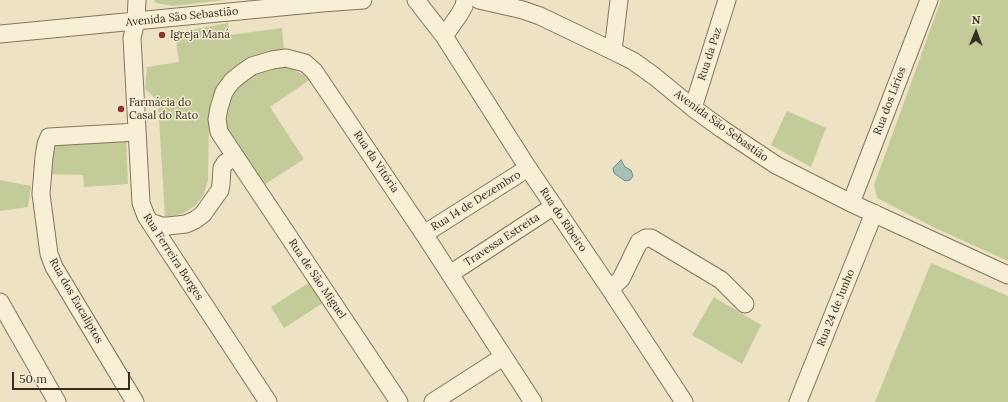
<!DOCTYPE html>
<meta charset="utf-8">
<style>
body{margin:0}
#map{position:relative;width:1008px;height:402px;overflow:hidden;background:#ede2c4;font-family:Lora,serif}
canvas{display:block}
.north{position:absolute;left:956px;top:12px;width:40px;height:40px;-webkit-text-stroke:3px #f5ecd4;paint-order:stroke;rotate:1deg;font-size:11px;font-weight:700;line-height:16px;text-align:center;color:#382b1f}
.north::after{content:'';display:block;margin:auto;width:14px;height:18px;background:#382b1f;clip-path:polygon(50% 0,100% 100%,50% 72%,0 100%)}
.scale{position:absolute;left:12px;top:372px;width:118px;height:18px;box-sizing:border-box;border:2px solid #382b1f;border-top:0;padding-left:5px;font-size:12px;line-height:14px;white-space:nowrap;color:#382b1f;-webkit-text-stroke:3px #f5ecd4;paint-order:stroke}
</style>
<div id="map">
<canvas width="1008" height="402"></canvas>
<div class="north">N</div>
<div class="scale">50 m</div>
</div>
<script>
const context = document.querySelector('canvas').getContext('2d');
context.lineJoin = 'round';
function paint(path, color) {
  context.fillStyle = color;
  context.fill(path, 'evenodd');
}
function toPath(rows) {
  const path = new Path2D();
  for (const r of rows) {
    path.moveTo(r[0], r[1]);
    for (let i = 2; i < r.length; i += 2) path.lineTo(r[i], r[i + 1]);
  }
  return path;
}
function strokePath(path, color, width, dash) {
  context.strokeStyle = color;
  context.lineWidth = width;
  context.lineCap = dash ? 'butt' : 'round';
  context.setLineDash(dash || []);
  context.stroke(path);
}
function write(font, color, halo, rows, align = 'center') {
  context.font = font + ' Lora,serif';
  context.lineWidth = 3;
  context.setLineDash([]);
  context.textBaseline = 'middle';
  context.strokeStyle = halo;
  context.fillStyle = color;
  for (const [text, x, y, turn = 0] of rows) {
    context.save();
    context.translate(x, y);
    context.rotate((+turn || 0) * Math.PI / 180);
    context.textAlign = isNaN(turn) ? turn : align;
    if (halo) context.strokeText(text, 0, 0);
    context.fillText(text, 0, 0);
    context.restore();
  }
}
paint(toPath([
 [154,0,225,0,173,6,156,3],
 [941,0,1008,0,1008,261,933,227,877,198,874,185],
 [228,23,230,35,282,28,284,50,245,59,216,90,210,104,209,121,208,180,204,194,195,206,182,214,165,217,158,101,145,89,147,67,179,62,175,33],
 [289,67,311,79,270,107,304,159,264,185,228,134,226,121,228,108,235,91,248,77,273,68],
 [787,111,826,128,811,167,771,145],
 [126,142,128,184,84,187,83,175,48,174,56,145],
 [0,180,31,186,28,207,0,211],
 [931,263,1008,296,1008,402,875,402],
 [310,282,323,303,284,328,271,307],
 [714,297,761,325,742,364,692,335]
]), '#c3cb98');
const water = toPath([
 [621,160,625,167,631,170,633,176,630,180,625,181,614,173,613,168,621,160]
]);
paint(water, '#a6c0b9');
strokePath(water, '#6d8e87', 1);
const minor = toPath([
 [137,0,136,21,132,38,141,203,146,216,268,402],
 [416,0,444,36,528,168,610,289,684,402],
 [479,0,523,10,540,16,613,51,633,61,654,76,693,108,722,129,776,165,851,203,1008,275],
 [0,34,322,3,363,0],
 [444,36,459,15,464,6,465,0],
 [613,51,619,0],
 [693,108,727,0],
 [851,203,929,0],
 [150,222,162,226,168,226,186,224,195,220,203,214,220,190,221,184,222,168,225,163,235,157],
 [424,234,528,168],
 [450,274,554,206],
 [610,289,621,279,639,242,646,238,651,238,721,280,745,304],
 [0,302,57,402],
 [135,402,54,267,49,254,41,194,44,157,46,144,49,137,137,132],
 [399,402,219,132,217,119,219,108,224,92,232,81,242,73,252,66,272,60,286,58,305,63,314,71,424,234,533,402],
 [433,402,503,357],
 [798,402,874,213]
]);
strokePath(minor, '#87745b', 19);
strokePath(minor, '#f8efd7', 17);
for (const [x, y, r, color] of [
 [162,35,4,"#942f2d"],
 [121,109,4,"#942f2d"]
]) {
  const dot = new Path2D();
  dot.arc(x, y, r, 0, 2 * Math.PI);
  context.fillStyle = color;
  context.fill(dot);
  strokePath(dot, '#f5ecd4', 1.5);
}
write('11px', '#382b1f', '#f5ecd4', [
 ["Avenida São Sebastião",182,17,-6],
 ["Rua da Paz",710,54,-72],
 ["Rua dos Lírios",890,101,-69],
 ["Avenida São Sebastião",721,126,36],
 ["Rua da Vitória",376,162,56],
 ["Rua 14 de Dezembro",476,201,-32],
 ["Rua do Ribeiro",563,220,56],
 ["Travessa Estreita",502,240,-33],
 ["Rua Ferreira Borges",173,257,57],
 ["Rua de São Miguel",317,279,56],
 ["Rua dos Eucaliptos",76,301,60],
 ["Rua 24 de Junho",836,308,-68]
]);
write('11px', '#382b1f', '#f5ecd4', [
 ["Igreja Maná",170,35],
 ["Farmácia do",129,103],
 ["Casal do Rato",129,116]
], 'left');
</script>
